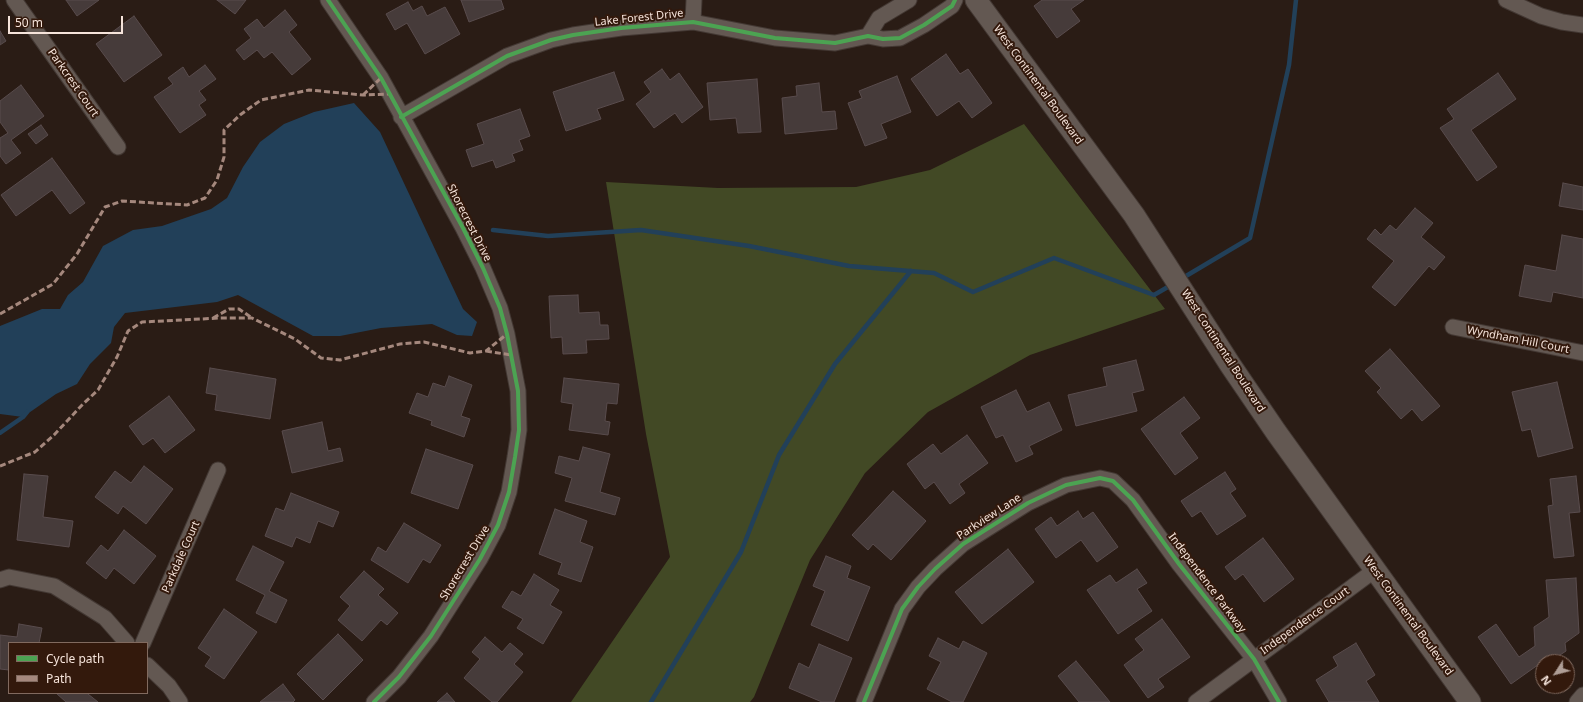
<!DOCTYPE html>
<style>
body{margin:0}
#map{position:relative;width:1583px;height:702px;overflow:hidden;background:#2a1c15;font-family:"Noto Sans",sans-serif}
canvas{display:block}
.legend{position:absolute;left:8px;top:642px;width:140px;height:52px;box-sizing:border-box;background:#33190c;border:1px solid #816a5f;margin:0;padding:5px 7px;list-style:none;font-size:12px;color:#f6e4db}
.legend li{display:flex;align-items:center;gap:8px;height:20px}
.legend b{width:20px;border:1px solid #816a5f}
.north{position:absolute;left:1535px;top:654px;width:40px;height:40px;box-sizing:border-box;background:#33190c;border:1px solid #816a5f;border-radius:50%;rotate:234deg;font-size:11px;font-weight:700;line-height:16px;text-align:center;color:#f6e4db}
.north::after{content:'';display:block;margin:auto;width:14px;height:18px;background:#af9e96;clip-path:polygon(50% 0,100% 100%,50% 72%,0 100%)}
.scale{position:absolute;left:8px;top:16px;width:115px;height:18px;box-sizing:border-box;border:2px solid #f6e4db;border-top:0;padding-left:5px;font-size:12px;line-height:14px;white-space:nowrap;color:#f6e4db;-webkit-text-stroke:3px #33190c;paint-order:stroke}
</style>
<div id="map">
<canvas width="1583" height="702"></canvas>
<ul class="legend">
<li><b style="height:5px;background:#4ca352"></b>Cycle path</li>
<li><b style="height:5px;background:#a5887d"></b>Path</li>
</ul>
<div class="north">N</div>
<div class="scale">50 m</div>
</div>
<script>
const context = document.querySelector('canvas').getContext('2d');
context.lineJoin = 'round';
function paint(path, color) {
  context.fillStyle = color;
  context.fill(path, 'evenodd');
}
function toPath(rows) {
  const path = new Path2D();
  for (const r of rows) {
    path.moveTo(r[0], r[1]);
    for (let i = 2; i < r.length; i += 2) path.lineTo(r[i], r[i + 1]);
  }
  return path;
}
function strokePath(path, color, width, dash) {
  context.strokeStyle = color;
  context.lineWidth = width;
  context.lineCap = dash ? 'butt' : 'round';
  context.setLineDash(dash || []);
  context.stroke(path);
}
function write(font, color, halo, rows, align = 'center') {
  context.font = font + ' "Noto Sans",sans-serif';
  context.lineWidth = 4;
  context.setLineDash([]);
  context.textBaseline = 'middle';
  context.strokeStyle = halo;
  context.fillStyle = color;
  for (const [text, x, y, turn = 0] of rows) {
    context.save();
    context.translate(x, y);
    context.rotate((+turn || 0) * Math.PI / 180);
    context.textAlign = isNaN(turn) ? turn : align;
    if (halo) context.strokeText(text, 0, 0);
    context.fillText(text, 0, 0);
    context.restore();
  }
}
paint(toPath([
 [1024,124,1165,309,1030,355,928,412,865,473,810,560,754,697,750,702,571,702,670,557,646,434,606,182,718,188,856,187,930,170]
]), '#424925');
paint(toPath([
 [354,103,380,132,463,309,477,322,472,336,457,335,432,324,381,328,340,336,313,336,238,295,217,302,125,313,114,327,111,343,90,364,77,384,56,394,23,417,0,414,0,326,42,309,60,309,68,295,83,282,103,246,133,230,162,226,211,209,227,198,243,167,260,142,284,124,314,112]
]), '#224059');
strokePath(toPath([
 [493,230,548,236,641,230,749,246,849,266,934,273,973,292,1054,258,1154,295,1173,284],
 [1181,279,1250,238,1289,65,1296,0],
 [0,433,23,417,27,412],
 [651,702,741,552,779,455,835,364,911,271]
]), '#224059', 4.5);
const building = toPath([
 [66,0,99,0,77,16,66,0],
 [217,0,246,0,235,14,217,0],
 [461,0,501,0,504,9,469,22,461,0],
 [1042,0,1084,0,1071,9,1080,21,1057,38,1034,6,1042,0],
 [408,2,413,11,422,6,427,16,445,7,460,34,425,54,407,23,395,30,386,14,408,2],
 [285,10,297,25,289,32,311,59,292,75,272,52,264,58,257,50,244,60,236,50,251,38,244,29,257,19,264,28,285,10],
 [134,16,162,55,124,82,96,44,134,16],
 [0,31,6,41,0,45,0,31],
 [946,54,960,74,968,69,992,103,972,118,959,101,937,116,911,79,946,54],
 [205,65,216,79,199,91,206,100,199,105,206,115,180,133,154,97,173,84,168,78,183,67,189,77,205,65],
 [662,69,670,80,679,73,703,107,682,123,675,113,654,128,636,104,651,92,644,82,662,69],
 [614,72,624,100,597,109,601,119,566,131,553,92,614,72],
 [1498,73,1516,99,1471,130,1497,167,1477,181,1440,128,1454,119,1447,109,1498,73],
 [897,76,911,112,881,124,887,138,865,146,848,103,862,98,859,91,897,76],
 [757,79,761,132,738,133,736,118,710,120,707,83,757,79],
 [819,83,822,112,835,111,837,129,785,134,782,98,797,96,796,86,819,83],
 [21,85,44,116,11,140,21,153,6,164,0,156,0,138,8,133,0,122,0,101,21,85],
 [520,109,530,136,519,140,523,150,512,154,515,161,496,168,493,160,472,167,466,150,484,144,477,124,520,109],
 [41,125,48,135,36,144,28,134,41,125],
 [52,158,85,203,70,214,52,190,16,216,1,195,52,158],
 [1563,183,1583,187,1583,210,1559,206,1563,183],
 [1415,208,1433,223,1421,237,1445,257,1434,270,1429,266,1395,306,1372,287,1394,261,1367,239,1375,229,1381,235,1390,225,1396,230,1415,208],
 [1562,235,1583,239,1583,298,1553,292,1551,302,1519,296,1525,265,1556,271,1562,235],
 [578,295,579,313,599,312,600,325,608,325,609,339,586,340,587,353,563,354,562,337,551,338,549,296,578,295],
 [1390,349,1440,406,1422,421,1412,409,1401,419,1377,392,1381,388,1365,371,1390,349],
 [1136,360,1144,390,1132,393,1137,411,1076,426,1068,395,1107,386,1103,368,1136,360],
 [210,368,276,379,270,419,215,410,217,395,206,393,210,368],
 [449,376,472,385,461,416,470,419,464,437,431,425,432,421,409,413,417,393,428,397,433,383,445,387,449,376],
 [564,378,619,384,617,404,607,403,605,421,610,422,608,435,569,430,573,404,561,402,564,378],
 [1557,382,1573,448,1538,457,1531,429,1522,431,1512,392,1557,382],
 [1016,390,1027,412,1049,402,1062,430,1029,446,1033,454,1016,462,1003,435,996,438,981,407,1016,390],
 [169,396,195,430,165,453,153,438,143,445,129,426,169,396],
 [1184,397,1200,418,1180,433,1198,458,1175,475,1141,429,1184,397],
 [322,422,328,451,340,448,343,461,292,473,282,431,322,422],
 [967,435,988,463,959,484,965,493,950,504,934,482,925,489,907,464,933,444,941,454,967,435],
 [583,447,610,454,600,492,620,498,615,515,565,501,572,478,555,473,559,456,579,461,583,447],
 [426,449,473,465,458,509,411,493,426,449],
 [144,466,173,489,146,524,123,506,118,514,95,497,115,471,131,483,144,466],
 [1225,472,1236,489,1230,493,1246,516,1217,535,1201,511,1192,517,1181,501,1225,472],
 [24,474,48,476,43,517,73,521,69,547,17,540,24,474],
 [1576,476,1580,512,1569,513,1574,556,1554,558,1548,506,1553,505,1550,479,1576,476],
 [893,491,926,521,891,560,873,544,868,550,852,535,893,491],
 [291,493,339,512,333,527,318,521,310,543,296,537,292,547,265,536,276,508,284,511,291,493],
 [555,509,587,521,580,542,593,547,581,582,558,574,562,563,539,554,555,509],
 [1078,511,1083,519,1093,512,1118,547,1097,562,1081,540,1056,558,1035,529,1051,517,1057,526,1078,511],
 [404,523,441,545,430,563,423,559,408,583,371,560,378,547,386,552,404,523],
 [124,530,156,556,134,584,114,568,106,579,86,563,101,545,108,551,124,530],
 [1263,538,1294,579,1264,602,1243,574,1235,580,1225,567,1263,538],
 [253,546,284,562,269,591,287,600,276,623,256,613,265,595,236,580,253,546],
 [1008,549,1034,582,982,624,955,592,1008,549],
 [826,556,851,566,847,578,870,587,848,641,811,625,825,591,813,586,826,556],
 [1137,569,1147,583,1137,589,1152,611,1118,634,1087,590,1110,575,1116,583,1137,569],
 [364,571,384,589,378,595,398,613,387,625,381,620,362,641,338,620,350,606,340,597,364,571],
 [534,574,559,590,550,605,562,612,543,644,517,628,523,619,502,607,512,591,521,596,534,574],
 [1576,578,1579,633,1565,643,1566,651,1551,661,1542,662,1511,684,1478,637,1496,624,1519,657,1535,646,1534,627,1549,617,1546,580,1576,578],
 [224,609,257,632,224,679,205,666,211,657,198,648,224,609],
 [1162,619,1190,657,1158,679,1164,687,1148,698,1124,665,1144,650,1135,639,1162,619],
 [19,624,42,628,39,643,9,643,9,670,0,669,0,635,17,637,19,624],
 [338,634,363,660,323,700,297,674,338,634],
 [485,637,502,652,510,643,523,654,514,664,523,672,497,702,492,702,464,678,480,659,472,652,485,637],
 [938,638,959,649,963,641,987,653,963,702,952,702,927,689,941,662,929,656,938,638],
 [1356,643,1375,675,1366,681,1379,702,1329,702,1316,680,1338,666,1333,657,1356,643],
 [819,644,852,658,834,702,822,702,789,688,799,663,809,668,819,644],
 [1076,661,1110,702,1079,702,1058,676,1076,661],
 [283,684,295,700,293,702,260,702,283,684],
 [56,693,89,693,88,694,98,702,66,702,56,693],
 [447,693,455,702,437,702,447,693]
]);
paint(building, '#463b3a');
strokePath(building, '#594c4d', 1);
const minor = toPath([
 [14,0,118,147],
 [328,0,381,78,463,228,483,268,500,308,507,334,518,391,519,430,515,457,509,492,498,525,480,559,431,636,399,677,374,702],
 [1506,0,1541,16,1562,22,1583,25],
 [693,22,694,0],
 [868,36,879,18,909,0],
 [401,117,507,56,551,40,573,35,621,28,693,22,775,38,835,43,868,36,883,39,900,38,924,25,952,6,955,0],
 [1453,327,1583,353],
 [0,580,9,577,54,586,105,618,127,643],
 [143,643,218,470],
 [147,665,169,686,180,702],
 [864,702,902,609,918,587,935,569,963,544,1028,503,1066,485,1100,478,1113,481,1133,500,1179,564,1254,659,1279,702],
 [1196,702,1375,570],
 [1577,702,1583,695]
]);
const secondary = toPath([
 [976,0,1134,215,1231,366,1276,432,1470,702]
]);
strokePath(minor, '#433833', 17);
strokePath(secondary, '#433833', 23);
strokePath(minor, '#635852', 15);
strokePath(secondary, '#635852', 21);
strokePath(toPath([
 [363,95,381,78],
 [0,314,53,284,77,254,105,207,122,201,187,205,205,198,217,180,224,157,224,130,240,115,261,100,309,90,363,95,389,94],
 [213,318,229,309,239,309,252,318],
 [486,351,511,355],
 [0,466,35,452,54,435,83,404,98,390,117,357,128,331,142,322,220,318,252,318,295,339,321,358,340,360,400,344,424,342,470,353,486,351,507,334]
]), '#a5887d', 3, [6, 3]);
strokePath(toPath([
 [328,0,381,78,463,228,483,268,500,308,507,334,518,391,519,430,515,457,509,492,498,525,480,559,431,636,399,677,374,702],
 [401,117,507,56,551,40,573,35,621,28,693,22,775,38,835,43,868,36,883,39,900,38,924,25,952,6,955,0],
 [864,702,902,609,918,587,935,569,963,544,1028,503,1066,485,1100,478,1113,481,1133,500,1179,564,1254,659,1279,702]
]), '#4ca352', 4);
write('11px', '#f6e4db', '#33190c', [
 ["Lake Forest Drive",639,18,-6],
 ["Parkcrest Court",73,83,55],
 ["West Continental Boulevard",1038,85,54],
 ["Shorecrest Drive",469,223,63],
 ["Wyndham Hill Court",1518,340,11],
 ["West Continental Boulevard",1223,351,57],
 ["Parkview Lane",989,517,-33],
 ["Parkdale Court",181,557,-66],
 ["Shorecrest Drive",465,563,-59],
 ["Independence Parkway",1207,583,53],
 ["West Continental Boulevard",1408,616,54],
 ["Independence Court",1305,621,-36]
]);
</script>
